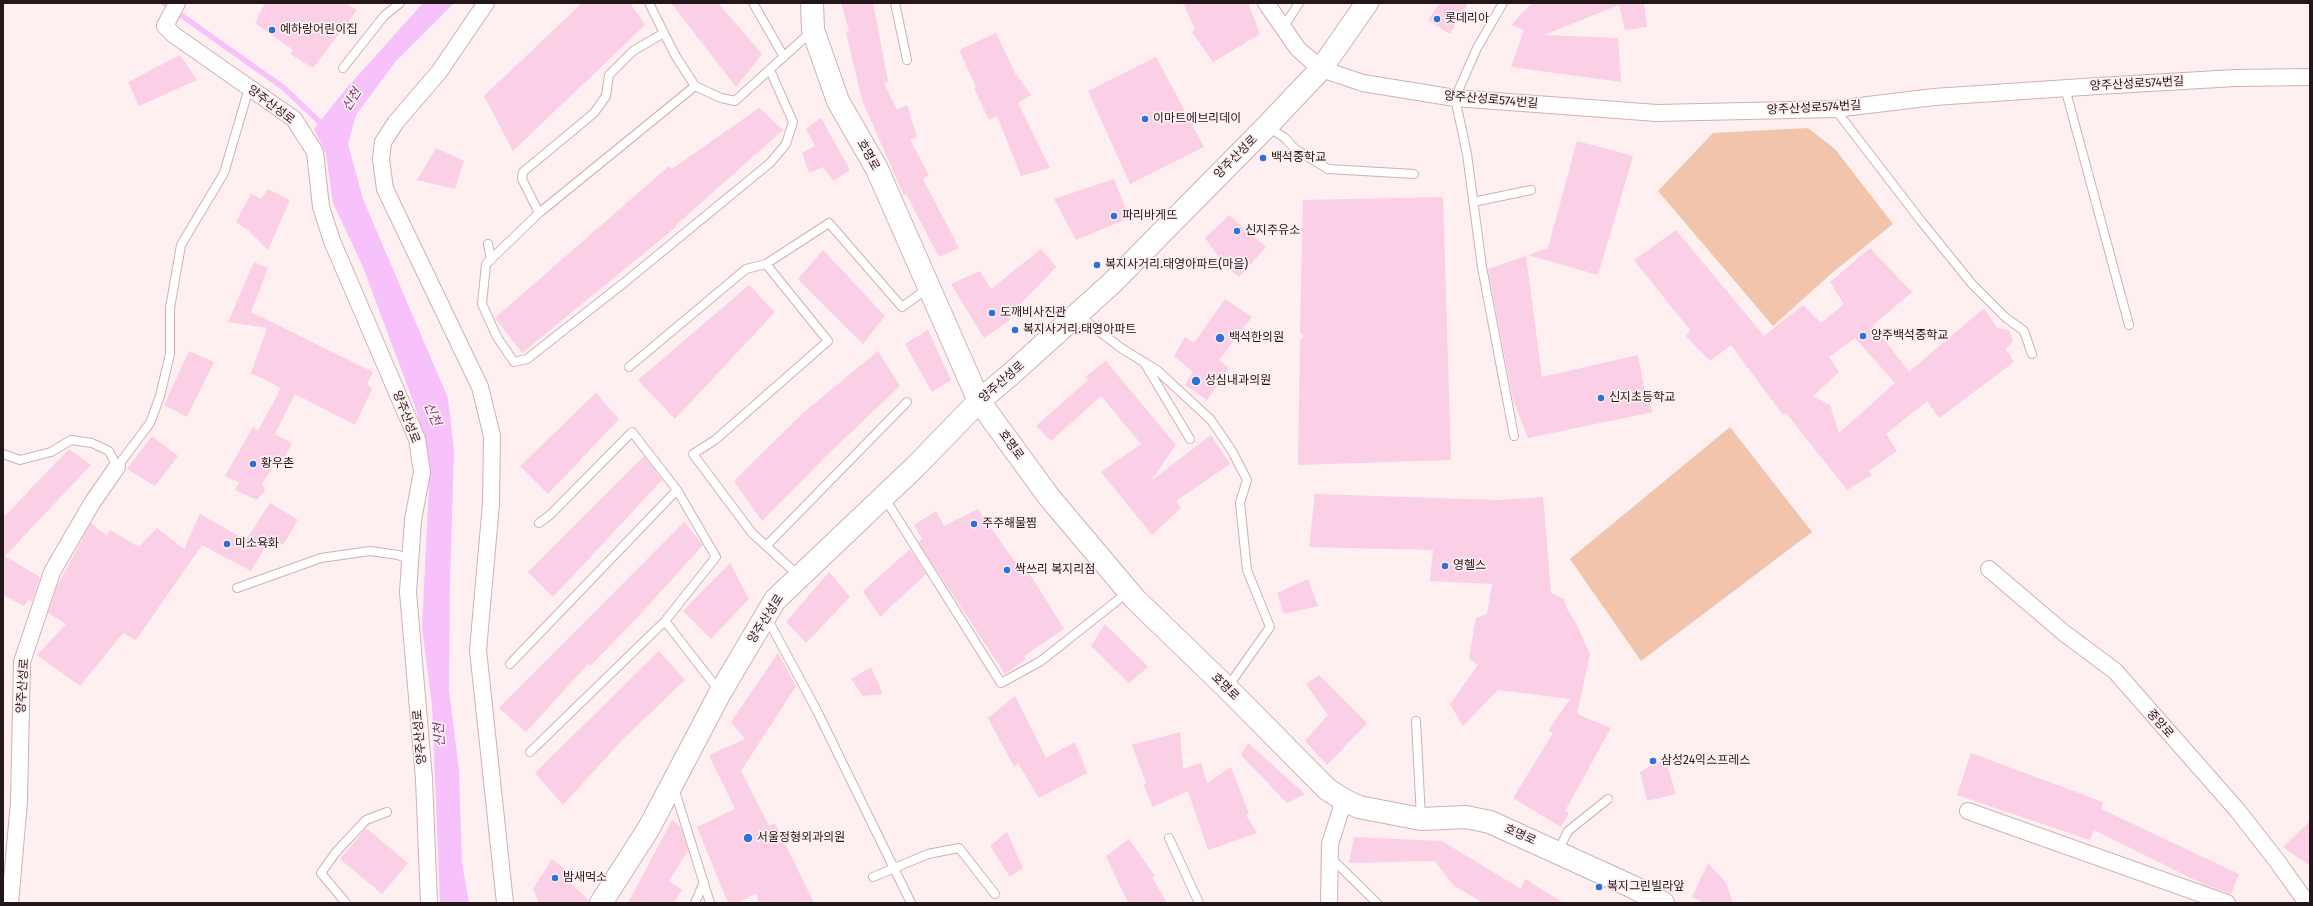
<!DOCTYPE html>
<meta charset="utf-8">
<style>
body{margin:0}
#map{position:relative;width:2313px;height:906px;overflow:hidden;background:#feeff1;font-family:"Fira Sans",sans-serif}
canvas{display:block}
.frame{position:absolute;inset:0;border:4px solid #24171a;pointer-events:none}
</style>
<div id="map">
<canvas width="2313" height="906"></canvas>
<div class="frame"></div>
</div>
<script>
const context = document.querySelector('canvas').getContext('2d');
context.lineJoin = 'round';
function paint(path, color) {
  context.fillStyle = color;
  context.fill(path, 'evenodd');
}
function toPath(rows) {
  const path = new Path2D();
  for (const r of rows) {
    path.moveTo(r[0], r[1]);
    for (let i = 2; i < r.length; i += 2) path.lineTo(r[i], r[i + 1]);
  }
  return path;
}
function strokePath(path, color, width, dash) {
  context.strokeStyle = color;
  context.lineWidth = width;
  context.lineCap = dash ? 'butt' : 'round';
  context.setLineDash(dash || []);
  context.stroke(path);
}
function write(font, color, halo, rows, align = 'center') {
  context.font = font + ' "Fira Sans","Noto Sans KR",sans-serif';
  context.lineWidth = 3.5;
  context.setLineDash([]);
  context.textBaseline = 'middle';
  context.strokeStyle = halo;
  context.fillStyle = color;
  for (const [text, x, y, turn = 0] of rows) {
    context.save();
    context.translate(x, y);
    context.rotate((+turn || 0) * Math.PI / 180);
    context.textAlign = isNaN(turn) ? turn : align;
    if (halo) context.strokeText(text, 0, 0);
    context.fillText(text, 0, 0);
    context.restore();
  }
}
paint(toPath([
 [1808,128,1835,149,1893,224,1832,273,1773,326,1658,191,1713,133],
 [1730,427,1812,532,1641,661,1570,559]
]), '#f2c4ab');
paint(toPath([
 [423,3,454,3,396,61,356,115,348,144,363,199,448,398,454,451,450,579,449,690,459,770,462,863,469,903,440,903,432,705,422,628,430,465,416,409,363,267,333,203,326,154,314,129,344,91]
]), '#f7c2fb');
strokePath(toPath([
 [164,3,284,88,324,126]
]), '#f7c2fb', 5.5);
paint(toPath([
 [265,3,346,3,357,10,313,68,290,54,293,50,255,23],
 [582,3,630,3,645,25,513,151,484,96],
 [671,3,718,3,762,54,736,87],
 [841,3,873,3,888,81,884,83,897,110,907,105,917,137,910,140,929,175,923,179,959,248,939,257,906,194,904,196,862,100,846,33,849,31],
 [1183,3,1248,3,1260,34,1213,62,1192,32,1195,29],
 [1440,3,1468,3,1450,34,1428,20],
 [1532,3,1644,3,1647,27,1625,30,1619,5,1544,35,1618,38,1621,82,1511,67,1524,30,1511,25],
 [996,33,1015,73,1031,95,1018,103,1050,168,1021,176,997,116,989,120,974,88,976,87,959,50],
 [180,55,197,80,139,106,128,82],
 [1156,57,1204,147,1130,184,1088,91],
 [759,108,783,130,675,226,676,227,522,353,495,318,669,166,672,169],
 [821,118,850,170,834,181,823,167,809,173,802,153,815,146,806,129],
 [1577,141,1633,156,1598,275,1528,255,1548,248],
 [436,148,464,161,455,189,417,180],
 [1114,179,1129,218,1076,240,1054,199],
 [268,189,290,200,268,250,248,230,236,222,251,194,261,199],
 [1443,197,1451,460,1298,465,1300,341,1304,336,1300,332,1303,200],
 [1229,215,1266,247,1239,277,1223,263,1205,238],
 [1676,230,1764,336,1803,305,1821,323,1844,304,1830,282,1870,248,1912,292,1873,325,1909,372,1984,308,1997,328,2009,330,2013,341,2006,349,2014,362,1939,418,1927,401,1886,434,1897,451,1869,471,1872,475,1847,490,1786,413,1783,415,1731,345,1710,361,1686,336,1690,330,1634,260],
 [1855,338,1895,383,1839,433,1830,405,1813,396,1839,372,1829,357],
 [1041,249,1056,267,1008,317,1010,320,984,338,951,284,980,271,991,289],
 [823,250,885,316,863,344,798,279],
 [1526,256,1542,377,1638,355,1644,388,1653,412,1528,438,1513,400,1488,269],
 [254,262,268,268,251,312,373,372,367,384,372,389,355,425,295,394,275,434,292,443,283,461,278,460,262,483,265,490,257,500,235,490,239,482,225,476,253,427,258,431,281,388,251,373,267,328,228,322],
 [749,285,775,312,675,419,638,380],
 [1225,299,1252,317,1219,360,1229,368,1207,400,1185,385,1193,372,1174,356,1185,337,1194,343],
 [928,330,951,380,932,392,905,344],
 [189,351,214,362,187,417,164,405],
 [878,351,900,386,828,454,762,521,734,481,803,413],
 [1106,361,1176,445,1151,481,1211,435,1230,464,1176,501,1181,508,1152,535,1101,472,1141,444,1101,396,1051,441,1036,426,1088,380,1085,377],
 [596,393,619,419,548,494,520,466],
 [152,436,178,456,155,486,127,469],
 [69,449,91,465,5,556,40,577,32,602,28,599,24,606,3,595,3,518],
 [644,456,662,480,553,597,528,572],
 [1315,494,1499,500,1543,497,1551,593,1564,599,1566,607,1577,625,1590,654,1577,714,1611,728,1565,811,1569,813,1561,827,1513,798,1553,733,1548,731,1570,699,1498,690,1463,726,1450,704,1478,665,1469,658,1476,618,1487,614,1492,584,1430,581,1433,550,1309,547],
 [270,503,298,520,283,545,271,537,251,571,202,545,136,640,123,633,80,686,37,655,66,624,48,613,57,586,91,523,107,536,110,530,139,547,157,528,184,549,200,514,246,540],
 [978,509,1014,561,1018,561,1033,579,1064,629,1024,656,1026,659,1005,674,918,542,922,539,914,525,936,511,944,526],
 [684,522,703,545,636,619,590,666,588,664,526,732,499,708],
 [910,549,926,574,880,617,863,591],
 [730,563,749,599,711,639,683,611],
 [829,572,850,597,806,643,786,622],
 [1308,579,1318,606,1284,614,1277,593],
 [1105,624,1148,667,1129,683,1091,646],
 [659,651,685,680,623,739,563,805,535,773],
 [778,653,796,686,741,771,769,826,775,823,814,903,758,903,757,893,737,903,728,903,697,827,735,809,709,755,745,739,731,722],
 [871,667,883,694,863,696,851,679],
 [1319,675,1367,723,1327,765,1305,741,1328,715,1306,684],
 [1015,696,1046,758,1075,742,1087,773,1039,798,1018,763,1014,767,988,718],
 [1180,732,1183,769,1201,763,1207,783,1231,767,1249,814,1246,815,1257,833,1208,850,1188,791,1153,807,1143,784,1146,783,1132,745],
 [1248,743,1305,794,1287,803,1241,755],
 [1971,753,2103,802,2101,809,2239,874,2231,894,2205,885,2094,830,2090,840,1957,795],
 [1665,758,1676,794,1647,801,1640,772],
 [672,820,680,826,688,850,669,881,682,890,674,903,628,903],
 [2310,821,2310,866,2283,847],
 [366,828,408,863,382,894,340,859],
 [1007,832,1023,868,1010,877,990,846],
 [1354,837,1442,841,1521,889,1525,879,1564,903,1483,903,1453,885,1435,861,1349,863],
 [1129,839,1155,876,1152,877,1167,903,1128,903,1106,856],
 [552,859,572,875,568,881,589,900,589,903,539,903,533,889],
 [1708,863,1726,883,1733,903,1705,903,1692,897]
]), '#fbcfe5');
const lane = toPath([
 [753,3,784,57],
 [895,3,907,60],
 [1503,3,1477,48,1455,98,1467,154,1482,267,1514,436],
 [650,5,675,55,695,86,721,98,735,101,812,31],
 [1283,28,1299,3],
 [343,68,384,16,400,3],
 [695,86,539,213,486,264,482,304,497,337,514,362,527,359,625,282,770,163,786,144,793,122,770,70],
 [2065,88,2129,325],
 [1835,109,1921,221,1972,284,2005,317,2024,331,2032,354],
 [1268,127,1285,138,1295,149,1328,169,1414,174],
 [1473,202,1531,190],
 [539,213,522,179,523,172,594,113,606,96,609,75,633,51,664,33],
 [488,244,491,260],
 [1078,315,1121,348,1158,371,1211,420,1232,451,1247,480,1240,503,1247,570,1270,627,1227,688],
 [1145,364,1190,439],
 [629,367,746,269,766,264],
 [3,454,20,460,51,452,71,440,92,443,109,451,117,467,150,423,160,396,170,354,170,308,181,245,224,173,249,88],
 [884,497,1001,683,1041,661,1128,592],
 [539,523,550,515,632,432,677,490,716,557,665,621,720,692],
 [766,546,907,402],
 [798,575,752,533,693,454,715,440,828,341,766,264,829,223,902,307,928,288],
 [237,588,321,558,370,551,398,555,410,560],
 [767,618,817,711,911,903],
 [510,664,677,490],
 [1416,721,1421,818],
 [530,752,665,621],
 [674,788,710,903],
 [1169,838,1199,903],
 [1558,851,1568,831,1608,799],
 [1330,857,1377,903],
 [873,877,928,854,959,848,995,894],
 [346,903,321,873,336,852,366,820,387,812],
 [695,903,704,882]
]);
const street = toPath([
 [177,3,165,26,174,35,294,119,315,152,321,207,332,241,417,439,422,472,413,520,408,592,424,779,429,903],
 [486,3,439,72,396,122,383,142,381,159,385,189,480,387,492,436,491,504,478,650,505,903],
 [1266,3,1298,49,1321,69,1363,83,1455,98,1657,113,1835,109,1934,97,2098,86,2235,78,2310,77],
 [1989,569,2064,633,2115,671,2238,811,2277,861,2307,903],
 [1968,811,2227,903],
 [10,903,19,802,22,662,52,572,92,503,117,467],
 [1329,903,1330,844,1344,800]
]);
const secondary = toPath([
 [812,3,813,30,838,101,877,169,979,401,1049,497,1135,599,1227,688,1327,789,1344,800,1359,807,1421,819,1466,817,1490,822,1633,887,1663,903],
 [601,903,649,828,720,693,775,600,915,467,979,401,1011,374,1112,283,1267,126,1321,69,1367,3]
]);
strokePath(lane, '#d3afb5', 10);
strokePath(street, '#d3afb5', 18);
strokePath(secondary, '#d3afb5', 24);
strokePath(lane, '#fff', 8);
strokePath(street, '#fff', 16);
strokePath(secondary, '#fff', 22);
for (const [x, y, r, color] of [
 [1437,19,4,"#2d6fdc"],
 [272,30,4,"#2d6fdc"],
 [1145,119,4,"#2d6fdc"],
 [1263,158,4,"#2d6fdc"],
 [1114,216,4,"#2d6fdc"],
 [1237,231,4,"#2d6fdc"],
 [1097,265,4,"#2d6fdc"],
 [992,313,4,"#2d6fdc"],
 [1015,330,4,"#2d6fdc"],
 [1863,336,4,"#2d6fdc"],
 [1220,338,5,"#2d6fdc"],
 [1196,381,5,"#2d6fdc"],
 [1601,398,4,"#2d6fdc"],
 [253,464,4,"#2d6fdc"],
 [974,524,4,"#2d6fdc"],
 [227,544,4,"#2d6fdc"],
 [1445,566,4,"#2d6fdc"],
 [1007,570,4,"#2d6fdc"],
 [1653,761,4,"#2d6fdc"],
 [748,838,5,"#2d6fdc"],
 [555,878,4,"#2d6fdc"],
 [1599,887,4,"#2d6fdc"]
]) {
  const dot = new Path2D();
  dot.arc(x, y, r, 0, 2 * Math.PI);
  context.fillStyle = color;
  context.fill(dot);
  strokePath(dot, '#feeff1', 1.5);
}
write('12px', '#24171a', '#feeff1', [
 ["롯데리아",1445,19],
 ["예하랑어린이집",280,30],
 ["이마트에브리데이",1153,119],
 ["백석중학교",1271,158],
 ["파리바게뜨",1122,216],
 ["신지주유소",1245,231],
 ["복지사거리.태영아파트(마을)",1105,265],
 ["도깨비사진관",1000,313],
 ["복지사거리.태영아파트",1023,330],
 ["양주백석중학교",1871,336],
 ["백석한의원",1229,338],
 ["성심내과의원",1205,381],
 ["신지초등학교",1609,398],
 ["황우촌",261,464],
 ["주주해물찜",982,524],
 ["미소육화",235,544],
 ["영헬스",1453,566],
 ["싹쓰리 복지리점",1015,570],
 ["삼성24익스프레스",1661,761],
 ["서울정형외과의원",757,838],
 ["밤새먹소",563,878],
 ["복지그린빌라앞",1607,887]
], 'left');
write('12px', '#24171a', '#feeff1', [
 ["양주산성로574번길",2137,84,-3],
 ["양주산성로574번길",1491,100,5],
 ["양주산성로",271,105,37],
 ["양주산성로574번길",1814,108,-3],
 ["호명로",868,155,61],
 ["양주산성로",1236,157,-45],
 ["양주산성로",1002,382,-41],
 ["양주산성로",406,417,69],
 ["호명로",1011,445,54],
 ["양주산성로",766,619,-57],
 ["양주산성로",23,686,-86],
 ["호명로",1225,687,45],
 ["중앙로",2160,724,49],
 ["양주산성로",420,737,-95],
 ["호명로",1520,835,24]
]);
write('italic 13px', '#76387b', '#feeff1', [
 ["신천",352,100,-58],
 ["신천",432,414,67],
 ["신천",440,735,-93]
]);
</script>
